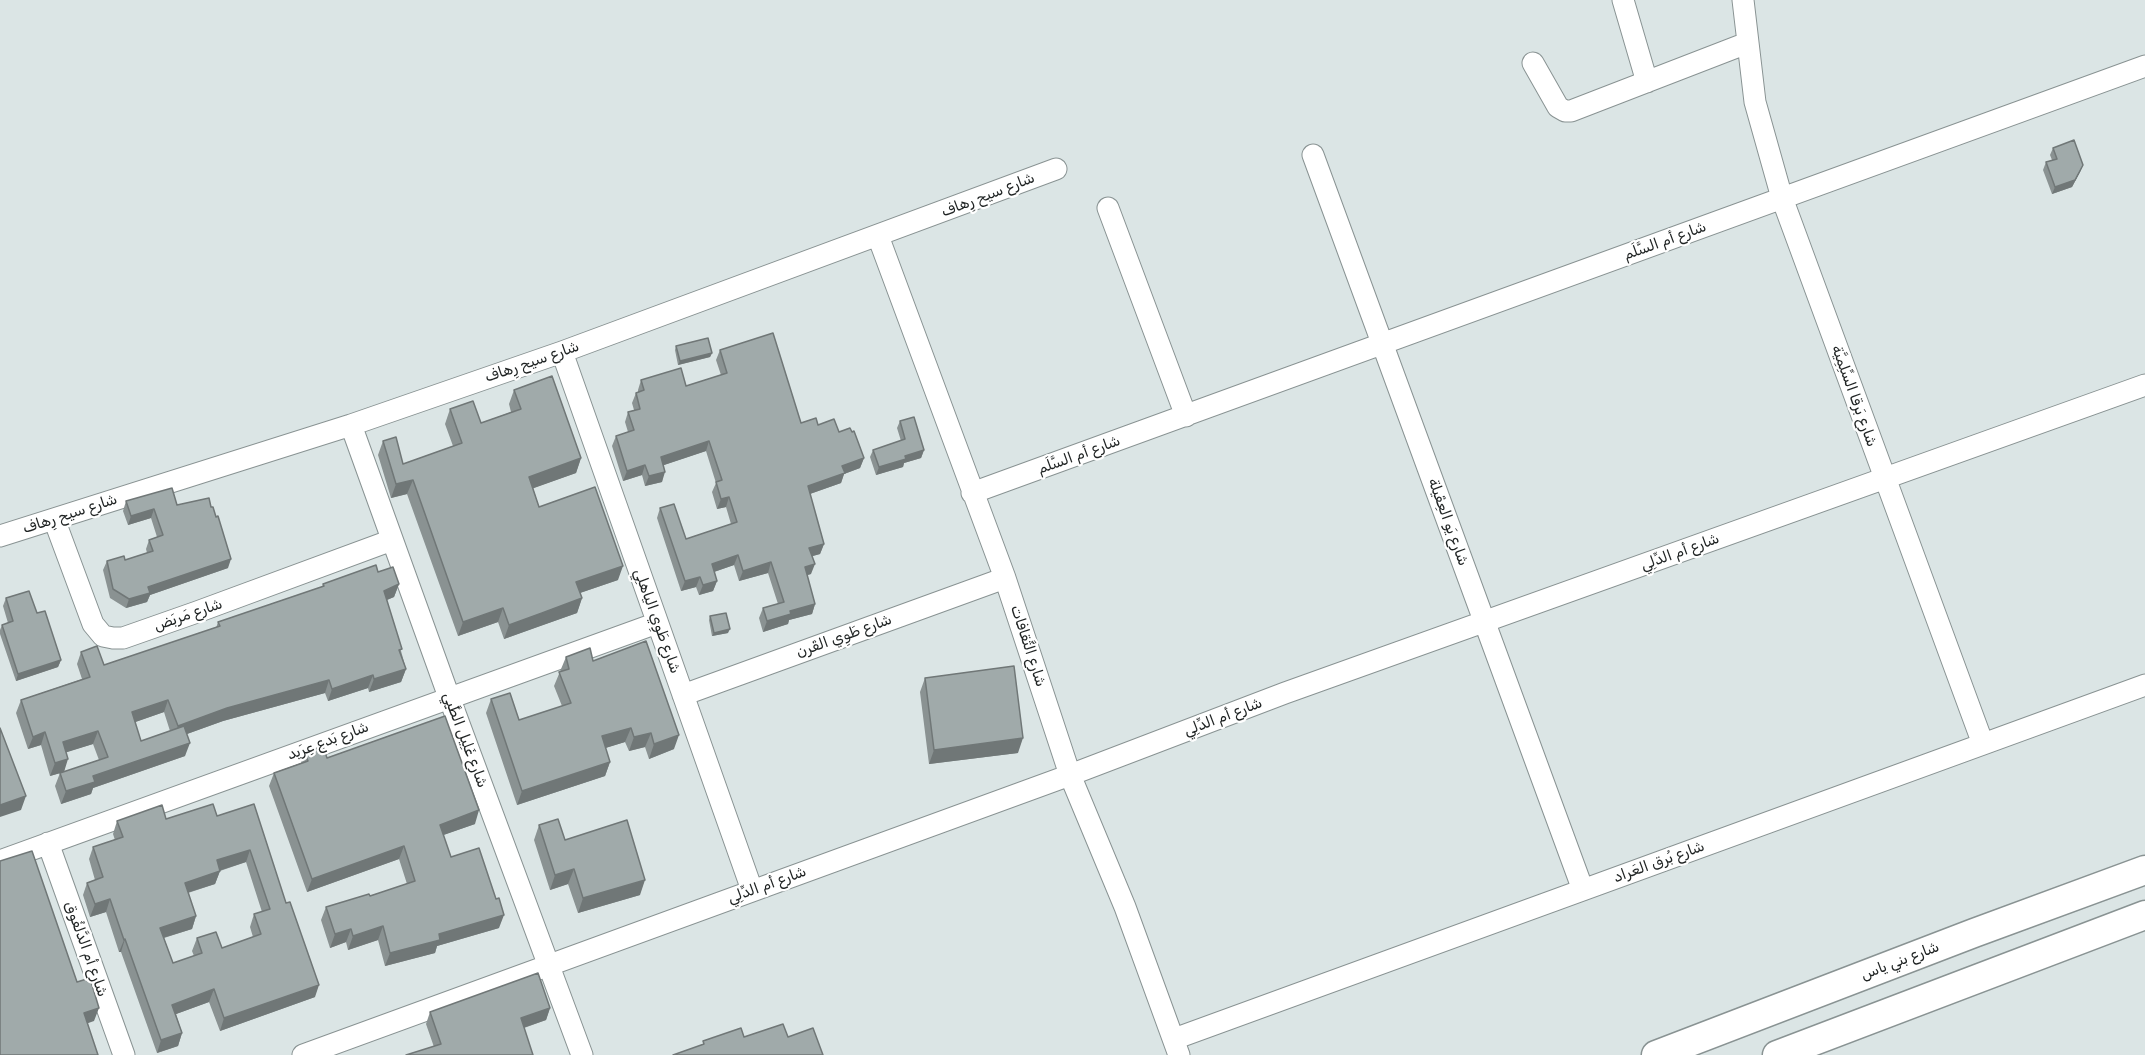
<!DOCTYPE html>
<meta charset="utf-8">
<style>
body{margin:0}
canvas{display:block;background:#dbe5e5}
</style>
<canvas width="2145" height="1055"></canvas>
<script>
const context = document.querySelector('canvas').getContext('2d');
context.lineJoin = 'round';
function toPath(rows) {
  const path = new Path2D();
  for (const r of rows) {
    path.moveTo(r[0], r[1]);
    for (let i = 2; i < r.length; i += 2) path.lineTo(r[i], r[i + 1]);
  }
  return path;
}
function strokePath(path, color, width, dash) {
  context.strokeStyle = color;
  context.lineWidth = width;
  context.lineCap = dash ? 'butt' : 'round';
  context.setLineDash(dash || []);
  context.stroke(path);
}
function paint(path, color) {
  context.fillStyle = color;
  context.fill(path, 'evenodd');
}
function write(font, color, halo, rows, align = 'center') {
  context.font = font + ' Rubik,Cairo,sans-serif';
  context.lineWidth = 4.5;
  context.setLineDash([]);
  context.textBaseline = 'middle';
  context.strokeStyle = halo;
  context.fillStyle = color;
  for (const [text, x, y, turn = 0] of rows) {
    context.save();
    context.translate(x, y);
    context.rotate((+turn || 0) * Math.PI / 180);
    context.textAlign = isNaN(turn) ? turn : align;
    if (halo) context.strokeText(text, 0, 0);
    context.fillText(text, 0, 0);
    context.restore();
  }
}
const minor = toPath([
 [1623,0,1647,82],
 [1743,0,1755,102,1782,198,1983,744],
 [1533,63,1558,107,1565,111,1571,111,1747,43],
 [1313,155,1583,890],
 [1108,208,1186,416],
 [878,236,1005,578,1070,775,1125,907,1179,1055],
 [562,352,752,890],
 [351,425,449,697,582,1055],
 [972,493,2145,66],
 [54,519,93,624,103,636,113,638,123,638,197,612,392,540],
 [0,536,351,425,562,352,1056,169],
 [683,695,1005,578],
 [48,843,124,1055],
 [0,861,657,623],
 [1174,1039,2145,685],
 [303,1055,1070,775,1285,693,2145,385]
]);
const secondary = toPath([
 [1656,1055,1974,933,2145,870],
 [1777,1055,2145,915]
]);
strokePath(minor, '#899393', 23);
strokePath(secondary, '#899393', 31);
strokePath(minor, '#fff', 21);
strokePath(secondary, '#fff', 28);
paint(toPath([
 [2053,148,2083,165,2080,172,2072,187,2052,194,2043,170,2046,162,2052,160,2050,155],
 [676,346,712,353,710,357,678,365,675,350],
 [720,350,801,423,818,425,839,432,864,458,860,468,844,474,841,483,810,494,824,544,820,554,812,556,811,574,807,575,815,604,812,614,789,620,788,624,763,632,759,618,763,608,778,604,768,573,739,581,734,565,714,572,717,581,713,591,699,595,696,587,681,591,657,518,660,508,686,539,731,524,726,507,717,509,712,492,716,483,706,451,664,465,662,482,645,486,642,475,623,481,612,446,616,436,628,432,625,422,628,412,634,410,632,403,636,393,638,392,638,390,641,380,686,386,721,375,716,360],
 [514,390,581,458,576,473,533,488,539,507,618,580,580,593,582,598,577,613,537,627,504,639,498,622,458,636,407,494,391,498,378,455,383,441,403,464,453,446,445,424,450,409,481,423,511,412,509,404],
 [900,421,924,450,921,458,904,463,903,467,876,475,870,457,873,450,901,441,897,428],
 [126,501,211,507,228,568,150,595,147,602,126,608,110,598,103,570,107,561,125,560,147,553,146,549,149,540,157,537,151,518,128,525,123,511],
 [378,572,399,584,394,597,387,600,406,669,401,682,369,692,368,688,328,701,325,693,223,721,187,734,185,756,93,788,91,794,61,804,55,786,60,773,50,776,41,745,28,749,16,713,21,700,82,679,77,664,81,652,104,665,216,628,218,622,322,587,323,584],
 [164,712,170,731,141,741,135,722],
 [93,744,99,760,64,772,66,752],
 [6,598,37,613,61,660,58,667,16,681,0,634,0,630,2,625,8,623,3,606],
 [710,616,728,633,712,636,709,620],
 [566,657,593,661,674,749,649,759,645,747,629,751,625,742,605,748,610,762,605,776,517,805,486,713,491,699,519,720,562,706,554,686],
 [925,678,1018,753,929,764,920,692],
 [305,753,327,758,475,824,443,835,451,857,499,928,437,946,435,953,385,966,378,940,348,950,346,942,330,948,321,920,326,907,370,896,407,884,399,859,307,892,269,786,274,773,301,763],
 [254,804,315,997,220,1031,209,1002,176,1014,182,1033,178,1046,157,1053,121,952,119,952,106,912,90,917,83,895,87,883,95,880,89,859,93,847,115,840,113,834,117,821,217,816],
 [246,862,262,912,254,914,250,927,253,937,222,948,197,938,192,951,194,956,173,963,164,938,192,929,196,916,188,893,215,884,220,871],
 [539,825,565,840,640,895,578,913,568,884,550,890,534,840],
 [550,1008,546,1020,524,1028,434,1047,426,1024,430,1012]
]), '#8a9292');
paint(toPath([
 [2083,165,2080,172,2072,187,2052,194,2055,187],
 [712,353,710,357,678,365,680,361],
 [709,441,706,451,658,467,661,457],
 [924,450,921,458,904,463,903,467,876,475,879,467,905,456],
 [581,458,576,473,523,492,529,477],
 [864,458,860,468,844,474,841,483,804,496,808,486,842,466],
 [645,465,642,475,623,481,627,471],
 [665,472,662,482,645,486,649,476],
 [413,480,407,494,391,498,396,484],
 [729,497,726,507,717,509,721,499],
 [154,509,151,518,128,525,131,516],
 [824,544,820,554,806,558,809,548],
 [738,555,734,565,708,574,712,564],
 [231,559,228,568,150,595,147,602,126,608,129,599,148,587],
 [771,562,768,573,739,581,743,571],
 [815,564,811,574,801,577,805,567],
 [623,566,618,580,571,596,576,582],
 [700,577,696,587,681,591,685,581],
 [717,581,713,591,699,595,703,585],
 [399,584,394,597,379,603,384,591],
 [582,598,577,613,504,639,509,625],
 [815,604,812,614,789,620,788,624,763,632,767,621,790,611],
 [503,608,498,622,458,636,463,622],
 [730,629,728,633,712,636,714,633],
 [61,660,58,667,16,681,18,674],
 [406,669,401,682,369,692,374,679],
 [373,675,368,688,328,701,332,689],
 [329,680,325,693,223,721,173,739,178,726,227,708],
 [168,700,164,712,127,725,132,712],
 [631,728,625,742,596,751,602,736],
 [98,731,93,744,58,755,63,742],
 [45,732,41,745,28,749,33,737],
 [651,733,645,747,629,751,634,737],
 [679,735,674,749,649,759,654,744],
 [1023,738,1018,753,929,764,934,750],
 [190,743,185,756,93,788,91,794,61,804,66,791,93,776],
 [68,759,64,772,50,776,55,763],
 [610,762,605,776,517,805,522,791],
 [26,796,21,810,0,817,0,805],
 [479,810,475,824,435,838,440,825],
 [404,846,399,859,307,892,312,879],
 [250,850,246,862,212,873,217,860],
 [574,869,568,884,550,890,555,875],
 [220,871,215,884,180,895,185,883],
 [645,880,640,895,578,913,583,898],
 [110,899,106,912,90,917,95,904],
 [504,915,499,928,437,946,435,953,385,966,390,953,439,934],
 [196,916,192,929,156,940,160,928],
 [383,926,378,940,348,950,353,936],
 [351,929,346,942,330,948,335,934],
 [125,939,121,952,119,952,124,940],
 [319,985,315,997,220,1031,224,1018],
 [214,989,209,1002,168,1017,172,1005],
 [99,1008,94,1021,80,1026,84,1013],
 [550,1008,546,1020,517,1030,521,1018],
 [182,1033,178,1046,157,1053,161,1040]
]), '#707777');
const building = toPath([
 [2074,140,2083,165,2075,180,2055,187,2046,162,2057,159,2053,148,2074,140],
 [773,333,801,423,816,418,818,425,834,419,839,432,850,428,852,432,854,431,864,458,842,466,845,473,808,486,824,544,809,548,815,564,805,567,815,604,790,611,791,614,767,621,763,608,784,602,771,562,743,571,738,555,712,564,717,581,703,585,700,577,685,581,660,508,674,504,686,539,737,522,729,497,721,499,716,482,722,480,709,441,661,457,665,472,649,476,645,465,627,471,616,436,634,430,628,412,640,409,636,393,644,390,641,380,681,368,686,386,727,373,720,350,773,333],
 [708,338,712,353,680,361,676,346,708,338],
 [552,376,581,458,529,477,539,507,595,487,623,566,576,582,582,598,542,613,509,625,503,608,463,622,413,480,396,484,383,441,396,437,403,464,462,443,450,409,473,401,481,423,521,409,514,390,552,376],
 [914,417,924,450,905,456,906,459,879,467,873,450,905,439,900,421,914,417],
 [172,488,177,505,209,498,211,507,213,507,216,517,218,516,231,559,148,587,150,593,129,599,113,589,107,561,124,556,125,560,153,551,149,540,163,535,154,509,131,516,126,501,172,488],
 [376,565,378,572,393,567,399,584,384,591,402,649,399,650,406,669,374,679,373,675,332,689,329,680,227,708,178,726,168,700,132,712,141,741,184,726,190,743,93,776,95,782,66,791,60,773,108,757,98,731,63,742,68,759,55,763,45,732,33,737,21,700,90,677,81,652,97,646,104,665,220,626,218,622,324,586,323,584,376,565],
 [29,591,37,613,45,611,61,660,18,674,2,625,13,621,6,598,29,591],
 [726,613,730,629,714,633,710,616,726,613],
 [646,641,679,735,654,744,651,733,634,737,631,728,602,736,610,762,522,791,491,699,510,693,519,720,571,703,559,672,569,669,566,657,590,648,593,661,646,641],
 [1014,666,1023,738,934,750,925,678,1014,666],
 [445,716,479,810,440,825,451,857,479,848,496,899,499,898,504,915,439,934,440,940,390,953,383,926,353,936,351,929,335,934,326,907,369,894,370,896,415,881,404,846,312,879,274,773,308,761,305,753,323,746,327,758,445,716],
 [0,728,26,796,0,805,0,728],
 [213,804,217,816,254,804,286,903,290,902,319,985,224,1018,214,989,172,1005,182,1033,161,1040,125,939,124,940,110,899,95,904,87,883,103,877,93,847,123,837,117,821,162,805,166,819,213,804],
 [250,850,270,909,254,914,261,934,222,948,216,932,197,938,202,953,173,963,160,928,196,916,185,883,220,871,217,860,250,850],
 [558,819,565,840,627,820,645,880,583,898,574,869,555,875,539,825,558,819],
 [32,851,77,982,90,978,99,1008,84,1013,98,1055,0,1055,0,861,32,851],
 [538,973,550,1008,521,1018,533,1055,406,1055,441,1044,430,1012,538,973],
 [783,1024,788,1037,813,1028,823,1055,673,1055,704,1044,703,1041,741,1028,744,1037,783,1024]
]);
paint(building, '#a0aaaa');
strokePath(building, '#707777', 1.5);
write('15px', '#1f2323', '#fff', [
 ["شارع سيح رِهاف",988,195,-21],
 ["شارع أم السَّلَم",1665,241,-20],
 ["شارع سيح رِهاف",532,362,-19],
 ["شارع بَرقا السِّلِمِيَّة",1854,396,70],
 ["شارع أم السَّلَم",1079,455,-20],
 ["شارع سيح رِهاف",70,514,-18],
 ["شارع يَو العِقَيلة",1448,522,70],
 ["شارع أم الدِّلِي",1680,552,-20],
 ["شارع مَربَض",188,615,-19],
 ["شارع طَوِي الياهلِي",657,621,70],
 ["شارع طَوِي القَرن",844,636,-20],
 ["شارع الثَّقافات",1028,646,72],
 ["شارع أم الدِّلِي",1223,717,-21],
 ["شارع غَلِيل الطَّيِي",465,740,69],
 ["شارع بَدع عِرَيد",328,741,-20],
 ["شارع بُرق العَراد",1659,862,-20],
 ["شارع أم الدِّلِي",767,885,-20],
 ["شارع أم الدَّلفُوق",86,949,70],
 ["شارع بني ياس",1900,961,-21]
]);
</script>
